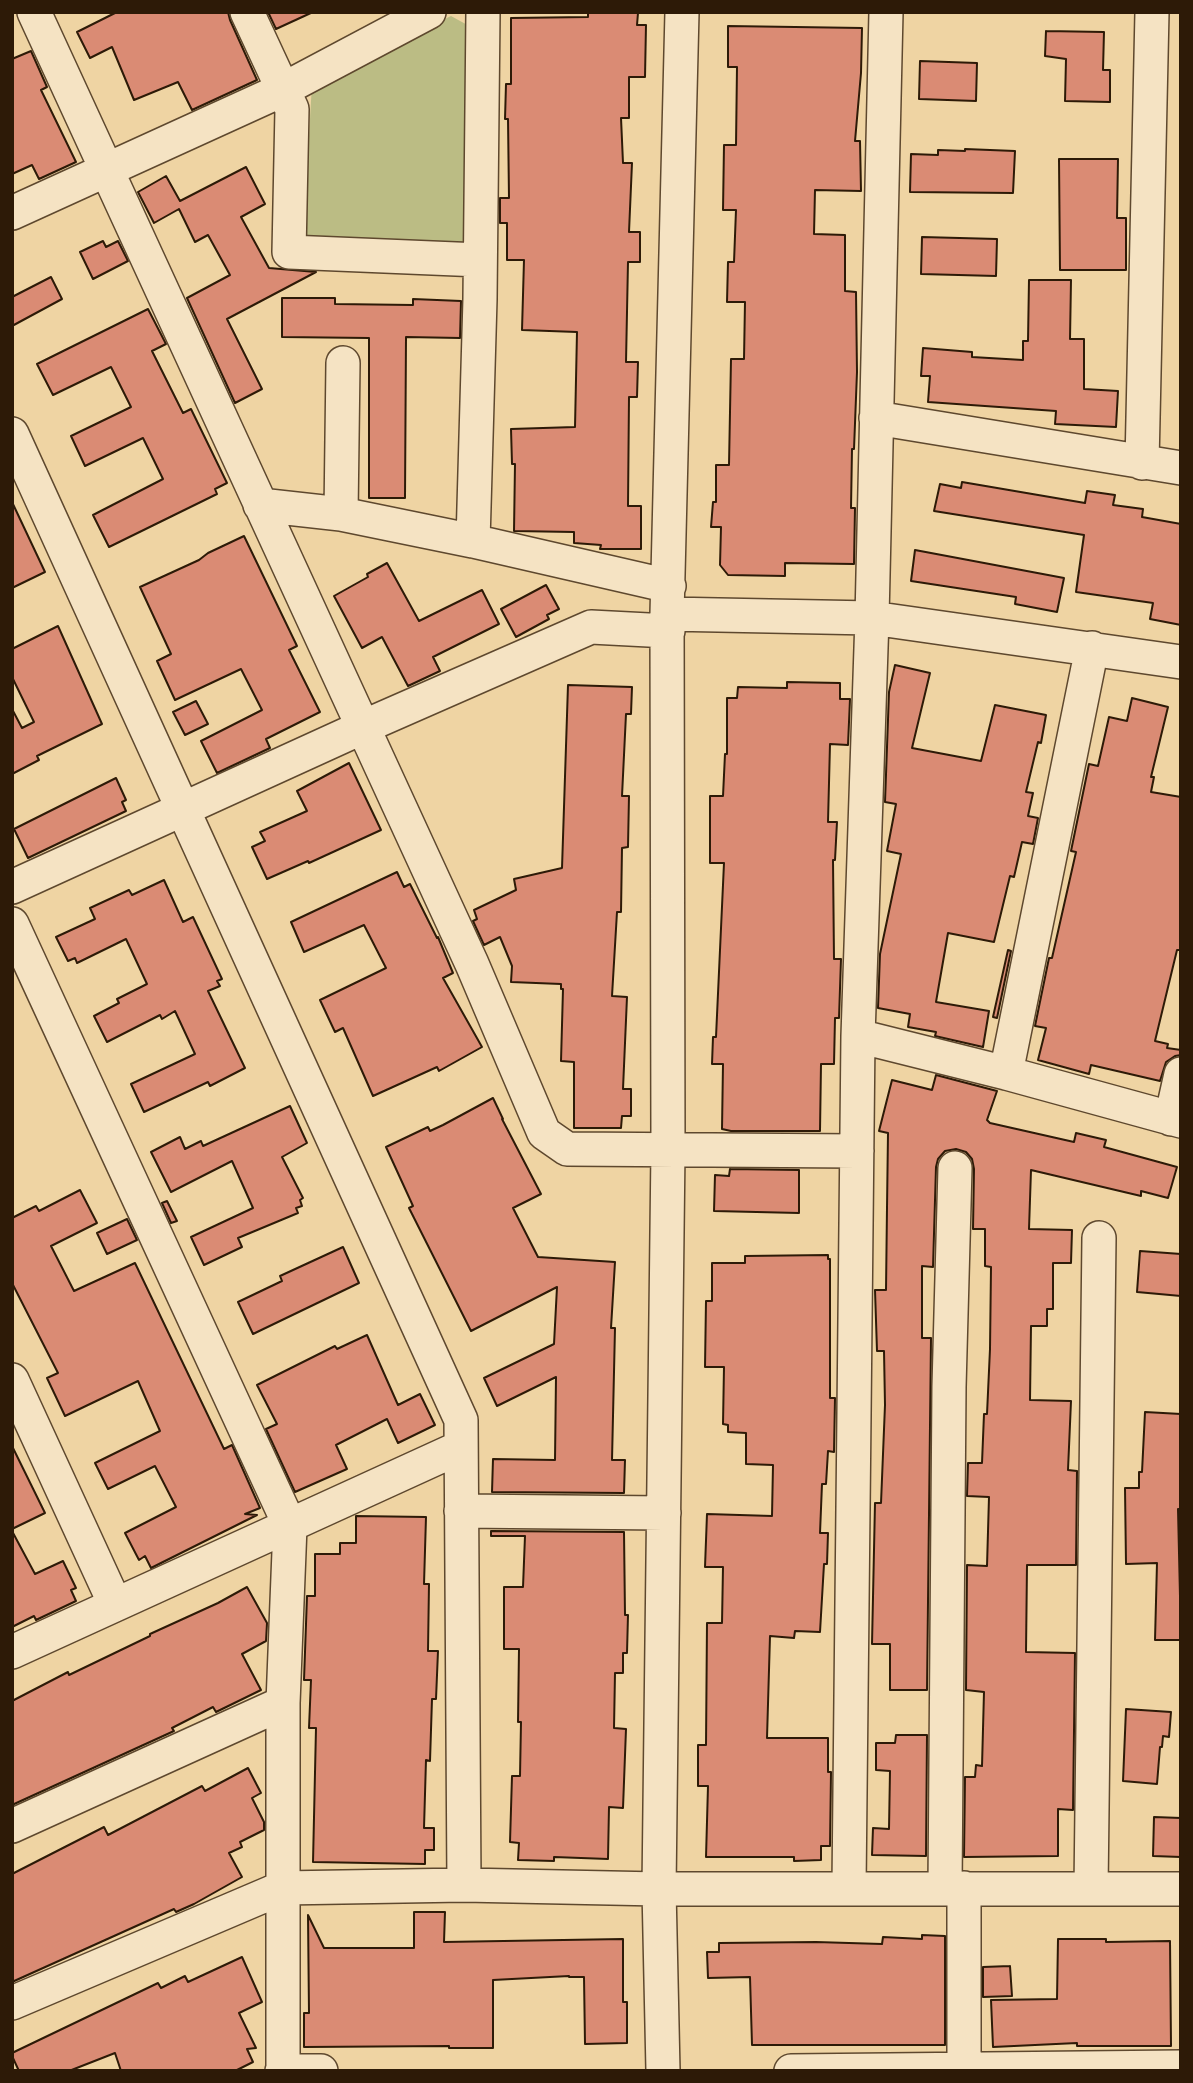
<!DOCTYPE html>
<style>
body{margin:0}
#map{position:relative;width:1193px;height:2083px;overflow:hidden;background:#efd4a3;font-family:"Libre Caslon Text",serif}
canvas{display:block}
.frame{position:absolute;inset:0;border:14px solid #2d1a07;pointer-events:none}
</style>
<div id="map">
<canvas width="1193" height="2083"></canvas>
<div class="frame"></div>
</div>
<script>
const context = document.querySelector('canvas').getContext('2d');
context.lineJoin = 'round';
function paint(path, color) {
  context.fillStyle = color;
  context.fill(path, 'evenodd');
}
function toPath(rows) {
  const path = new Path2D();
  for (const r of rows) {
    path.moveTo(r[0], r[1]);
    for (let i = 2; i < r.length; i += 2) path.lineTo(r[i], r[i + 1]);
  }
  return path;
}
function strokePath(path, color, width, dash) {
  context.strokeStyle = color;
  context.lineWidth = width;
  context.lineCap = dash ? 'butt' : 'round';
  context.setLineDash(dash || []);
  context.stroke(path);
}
paint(toPath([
 [451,16,471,27,466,243,303,240,312,84]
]), '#bbbc84');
const building = toPath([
 [117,12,228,12,230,20,257,80,192,110,178,82,134,100,112,47,90,58,77,32,117,12],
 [268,12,313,12,276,29,268,12],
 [588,13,638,13,637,25,646,25,645,77,629,77,629,118,621,118,623,163,632,163,629,232,640,232,640,262,628,262,626,362,638,362,637,397,629,397,628,506,641,506,641,549,600,549,601,545,574,543,574,532,514,531,515,464,512,464,511,429,575,427,577,332,522,330,524,260,507,260,507,223,500,223,500,198,509,198,508,119,505,119,506,84,511,84,511,18,588,17,588,13],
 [728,26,862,28,861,73,855,141,860,141,861,191,815,190,814,234,845,235,845,291,856,292,857,372,854,449,852,449,851,508,855,508,854,564,785,563,785,576,728,575,720,565,721,527,711,527,713,502,716,502,716,465,729,465,731,359,744,359,745,302,727,302,728,262,734,262,736,210,723,210,724,145,736,145,737,67,728,67,728,26],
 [1046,31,1104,32,1103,70,1110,70,1110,102,1065,101,1066,59,1045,56,1046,31],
 [31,51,47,87,41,90,76,162,39,179,32,165,12,174,12,59,31,51],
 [920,61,977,63,976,101,919,99,920,61],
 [965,149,1015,151,1013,193,910,192,911,154,938,155,938,150,965,151,965,149],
 [1059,159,1118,159,1117,218,1126,218,1126,270,1060,270,1059,159],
 [246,167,265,204,241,217,269,268,316,272,227,319,262,389,235,403,187,298,230,275,208,235,195,242,179,209,154,223,138,192,166,176,180,201,246,167],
 [922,237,997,239,996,276,921,274,922,237],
 [103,241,106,247,118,241,128,261,93,279,80,252,103,241],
 [51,277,62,299,12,326,12,297,51,277],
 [1029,280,1071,280,1070,339,1084,339,1084,389,1118,391,1116,427,1055,424,1056,411,928,402,930,376,921,376,923,348,972,352,972,357,1023,360,1023,341,1028,341,1029,280],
 [282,298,335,298,335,304,413,305,413,299,461,301,460,338,406,337,405,498,369,498,369,338,282,337,282,298],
 [148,309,166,344,152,351,183,413,191,409,227,483,215,489,217,494,109,547,93,515,163,479,143,438,85,466,71,436,131,407,111,367,53,395,37,364,148,309],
 [962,482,1085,503,1087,491,1115,495,1113,505,1143,509,1142,517,1181,524,1181,625,1150,619,1153,603,1076,592,1084,535,934,511,940,484,961,488,962,482],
 [12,502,45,572,12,588,12,502],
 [244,536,297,646,289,650,320,712,266,739,270,748,217,773,201,741,262,710,241,669,175,700,157,661,171,654,140,587,199,560,208,553,244,536],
 [915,550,1064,578,1057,612,1015,604,1016,597,911,581,915,550],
 [387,563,419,621,482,590,499,624,433,657,440,671,408,686,382,637,362,648,334,596,368,577,367,574,387,563],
 [546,585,559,609,547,615,549,619,516,637,501,609,546,585],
 [58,626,102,724,37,756,39,760,12,774,12,709,22,728,34,722,12,677,12,649,58,626],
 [895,665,930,673,912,748,981,761,995,705,1046,715,1041,743,1038,742,1026,792,1033,793,1028,816,1038,818,1033,844,1022,842,1014,877,1010,876,994,942,948,933,936,1002,989,1011,983,1047,935,1036,936,1032,908,1027,910,1014,878,1008,880,954,901,854,887,851,896,804,885,802,889,692,895,665],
 [787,682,840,683,840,699,850,699,848,745,830,744,828,822,837,822,835,860,833,860,834,959,841,959,839,1018,835,1018,834,1064,821,1064,820,1131,731,1131,722,1129,723,1064,712,1064,713,1037,716,1037,724,863,710,863,710,796,723,796,725,754,727,754,727,698,737,698,738,687,787,688,787,682],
 [568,685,632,687,631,714,626,714,622,796,629,796,628,847,622,848,621,912,617,912,612,996,627,997,623,1089,631,1089,631,1116,622,1116,621,1128,574,1128,574,1062,561,1061,563,989,561,989,561,984,511,982,512,966,500,937,484,945,473,921,477,919,474,910,516,890,514,879,562,868,568,685],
 [1132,698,1168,707,1151,777,1154,777,1151,792,1181,797,1181,950,1177,950,1155,1041,1168,1044,1167,1048,1181,1050,1181,1055,1175,1056,1166,1062,1160,1081,1091,1065,1089,1074,1038,1060,1046,1028,1035,1026,1049,958,1052,958,1076,852,1071,851,1089,764,1098,766,1109,717,1127,721,1132,698],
 [196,701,208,724,185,735,173,712,196,701],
 [349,763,381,830,309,863,308,861,267,879,252,847,265,841,260,832,307,811,297,791,349,763],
 [116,778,126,800,122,802,126,811,28,858,14,829,116,778],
 [397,872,404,887,410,884,437,938,438,937,453,973,443,978,482,1047,439,1071,437,1067,373,1096,343,1028,335,1032,320,1000,386,968,364,925,304,952,291,922,397,872],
 [164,880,183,922,193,917,222,979,217,981,220,986,208,991,245,1068,210,1086,208,1082,144,1112,131,1084,195,1054,175,1011,162,1019,160,1015,107,1042,94,1016,119,1003,117,999,147,984,126,939,77,963,75,958,68,961,56,937,95,919,90,908,129,890,132,895,164,880],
 [1008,950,1011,951,997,1018,993,1017,1008,950],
 [936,1075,997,1091,987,1120,990,1123,1074,1142,1076,1133,1106,1140,1104,1147,1177,1167,1168,1198,1141,1191,1141,1196,1031,1170,1029,1229,1072,1230,1071,1263,1053,1263,1053,1309,1047,1309,1047,1326,1031,1326,1030,1400,1071,1401,1068,1470,1077,1471,1076,1565,1027,1565,1026,1652,1075,1653,1073,1810,1058,1809,1058,1856,964,1857,965,1777,975,1777,976,1765,982,1766,984,1692,966,1690,967,1565,987,1566,989,1497,967,1496,968,1463,982,1463,984,1414,987,1414,990,1349,991,1267,985,1266,985,1229,973,1229,974,1169,972,1159,966,1152,956,1149,945,1151,938,1159,936,1167,933,1267,922,1266,922,1338,931,1338,927,1690,890,1690,890,1644,872,1644,875,1503,881,1503,885,1405,884,1351,877,1351,875,1290,886,1290,887,1208,888,1133,879,1131,892,1080,932,1090,936,1075],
 [493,1098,503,1119,502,1119,541,1194,513,1208,538,1257,615,1262,611,1328,615,1328,612,1460,625,1460,624,1493,492,1492,493,1459,555,1460,556,1377,497,1406,484,1378,554,1344,557,1287,471,1331,409,1208,413,1206,386,1147,428,1127,430,1131,443,1125,493,1098],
 [290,1106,307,1143,282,1157,303,1198,300,1200,302,1206,296,1208,298,1213,238,1238,242,1247,204,1265,191,1237,253,1208,232,1161,171,1192,151,1152,180,1137,185,1149,201,1141,203,1146,290,1106],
 [730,1169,799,1170,799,1213,714,1211,715,1175,729,1176,730,1169],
 [80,1190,97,1223,51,1246,74,1291,135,1263,224,1449,232,1445,260,1508,245,1514,257,1515,151,1568,145,1556,139,1560,125,1533,176,1507,155,1466,108,1489,95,1463,160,1431,138,1381,65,1416,47,1378,58,1373,12,1283,12,1218,36,1206,39,1211,80,1190],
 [167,1201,177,1221,171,1223,162,1203,167,1201],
 [127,1219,137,1240,107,1254,97,1233,127,1219],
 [343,1247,359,1283,253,1334,238,1302,282,1281,280,1276,343,1247],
 [1140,1251,1181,1254,1181,1296,1137,1292,1140,1251],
 [828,1255,828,1259,830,1259,830,1398,835,1398,834,1452,828,1451,826,1484,822,1484,820,1533,828,1533,827,1564,824,1564,820,1632,795,1631,794,1638,770,1636,767,1738,828,1738,828,1772,831,1772,830,1846,821,1846,821,1860,794,1861,794,1857,706,1857,708,1786,698,1786,698,1745,706,1745,707,1623,722,1623,723,1567,705,1567,707,1514,772,1516,773,1465,746,1464,746,1433,728,1432,728,1425,723,1424,724,1367,705,1367,706,1301,712,1301,712,1263,745,1263,745,1256,828,1255],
 [367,1335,398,1405,420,1394,435,1425,398,1443,387,1419,336,1445,347,1469,295,1492,266,1429,277,1424,257,1385,335,1346,337,1349,367,1335],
 [1145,1412,1181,1414,1181,1509,1178,1509,1181,1640,1155,1640,1157,1563,1126,1564,1125,1488,1139,1488,1139,1472,1142,1472,1145,1412],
 [12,1446,45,1513,12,1529,12,1446],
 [356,1516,426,1517,424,1584,429,1584,428,1651,438,1651,436,1699,432,1699,430,1761,426,1760,424,1828,434,1828,434,1850,425,1850,425,1864,313,1862,316,1728,309,1728,311,1680,304,1680,307,1596,315,1596,315,1554,340,1554,340,1543,356,1543,356,1516],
 [12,1531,35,1574,63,1561,76,1588,71,1590,76,1601,36,1620,34,1616,12,1627,12,1531],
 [491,1531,624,1532,625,1615,628,1615,627,1653,623,1653,623,1673,615,1673,614,1728,626,1729,623,1808,609,1807,608,1859,554,1857,554,1861,518,1860,519,1843,510,1842,512,1776,520,1776,521,1722,518,1722,519,1649,504,1649,504,1587,523,1587,525,1536,491,1536,491,1531],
 [247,1587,267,1623,266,1641,242,1654,261,1690,216,1712,213,1707,172,1728,174,1731,12,1805,12,1701,68,1672,69,1675,150,1636,150,1634,218,1603,247,1587],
 [1126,1709,1171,1712,1169,1737,1163,1736,1162,1747,1160,1747,1157,1784,1123,1781,1126,1709],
 [896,1735,927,1735,926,1856,872,1855,873,1828,889,1829,890,1771,876,1770,876,1743,895,1743,896,1735],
 [248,1768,261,1793,252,1798,264,1822,264,1830,240,1842,242,1847,229,1853,242,1877,194,1904,176,1912,174,1909,12,1982,12,1874,104,1827,108,1835,202,1786,205,1791,248,1768],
 [1154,1817,1181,1818,1181,1857,1153,1856,1154,1817],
 [414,1912,445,1912,444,1942,623,1939,623,2002,627,2002,627,2043,585,2044,584,1977,569,1977,569,1976,493,1980,493,2048,449,2048,449,2046,304,2047,304,2013,309,2013,308,1915,324,1948,414,1948,414,1912],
 [922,1935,945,1936,945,2045,752,2045,750,1977,708,1978,707,1952,719,1952,719,1943,816,1942,882,1944,883,1937,922,1939,922,1935],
 [1058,1939,1106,1939,1106,1942,1170,1941,1171,2046,1077,2046,1077,2043,993,2047,991,2000,1057,1999,1058,1939],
 [242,1957,262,2002,239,2013,256,2048,247,2049,253,2062,235,2071,121,2071,115,2053,69,2071,19,2071,12,2056,12,2053,158,1983,161,1988,185,1976,188,1982,242,1957],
 [1010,1966,1012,1996,983,1997,983,1967,1010,1966]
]);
paint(building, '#da8b74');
strokePath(building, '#2d1a07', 2);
const minor = toPath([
 [34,12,472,964,544,1133,567,1149,857,1151],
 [247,12,292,109,289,252,480,260],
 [12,213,282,90,429,12],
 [876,418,1181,468],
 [12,434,461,1420,464,1885],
 [1142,463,1152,12],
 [260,505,341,514,473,541,669,586],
 [341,514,343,363],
 [473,541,480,299,483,12],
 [667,614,872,618,1181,662],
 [12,887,363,727,591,627,668,631],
 [12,924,290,1526,283,1703,283,2071],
 [858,1036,1006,1073,1181,1121],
 [1006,1073,1092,648],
 [1171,1119,1181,1074],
 [12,1380,115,1604],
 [461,1511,664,1513],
 [12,1652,461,1447],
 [12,1826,283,1703],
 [849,1887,858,1036,872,618,886,12],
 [945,1888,949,1387,955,1168],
 [964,1888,964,2071],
 [1091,1889,1099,1238],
 [12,2003,282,1888,464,1885,659,1889,1181,1889],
 [282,2071,321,2071],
 [663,2071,659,1889,668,1150,667,614,682,12],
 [791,2071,1181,2067]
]);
strokePath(minor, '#5e482e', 36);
strokePath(minor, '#f5e3c3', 33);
</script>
